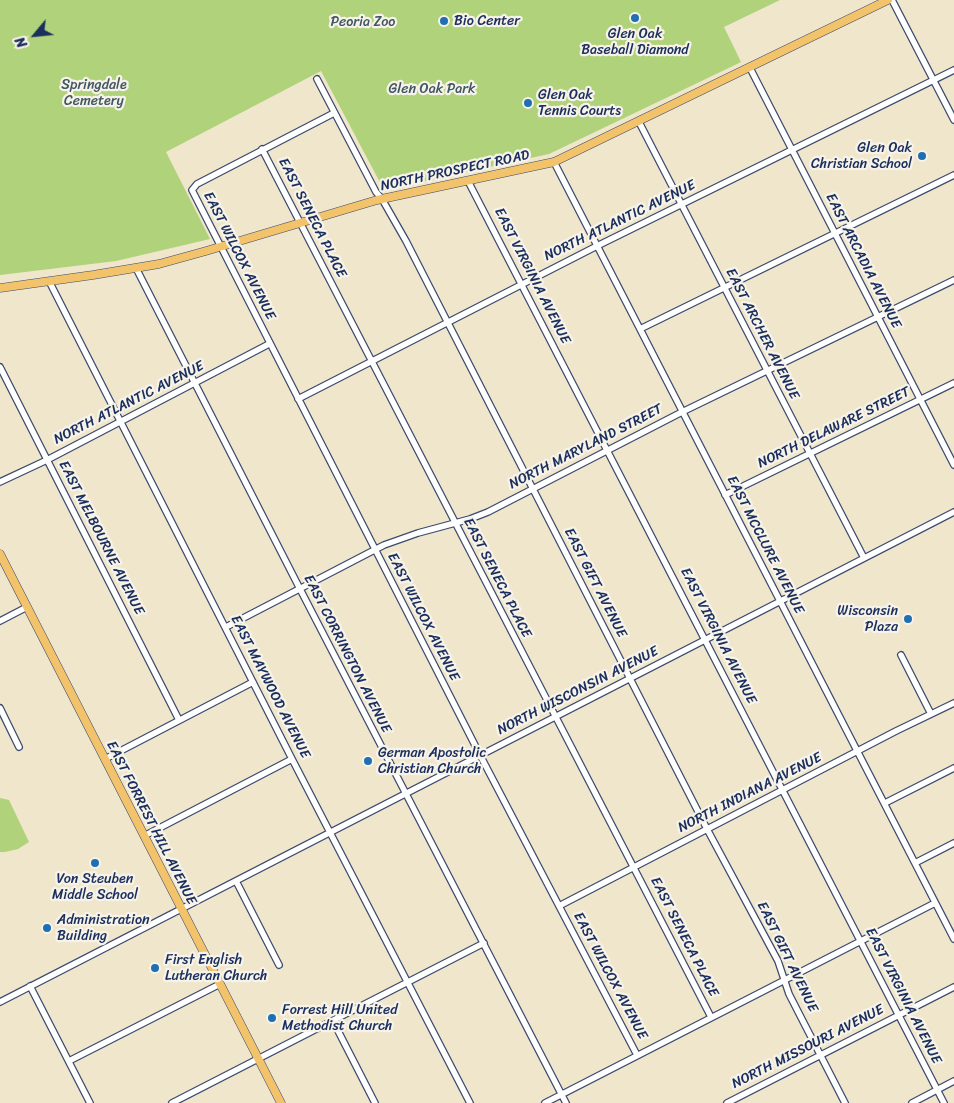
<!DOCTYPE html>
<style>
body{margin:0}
#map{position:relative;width:954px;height:1103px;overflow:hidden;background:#efe6cc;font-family:Sriracha,sans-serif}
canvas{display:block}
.north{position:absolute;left:10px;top:10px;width:50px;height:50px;-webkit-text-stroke:4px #f7f3e8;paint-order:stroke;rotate:242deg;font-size:14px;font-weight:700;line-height:20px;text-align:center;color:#1b2f5e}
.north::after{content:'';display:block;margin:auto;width:18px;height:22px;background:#1b2f5e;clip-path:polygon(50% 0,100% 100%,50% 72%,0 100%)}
</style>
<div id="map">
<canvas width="954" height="1103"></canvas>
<div class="north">N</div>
</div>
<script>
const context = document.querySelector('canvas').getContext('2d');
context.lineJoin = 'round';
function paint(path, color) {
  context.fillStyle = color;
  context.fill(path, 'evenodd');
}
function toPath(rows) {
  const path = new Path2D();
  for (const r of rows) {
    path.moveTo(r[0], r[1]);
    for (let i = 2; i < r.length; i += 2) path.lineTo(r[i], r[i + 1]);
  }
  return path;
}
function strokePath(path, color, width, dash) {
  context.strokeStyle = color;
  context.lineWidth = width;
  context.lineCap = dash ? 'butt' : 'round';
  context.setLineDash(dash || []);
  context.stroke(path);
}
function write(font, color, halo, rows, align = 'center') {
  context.font = font + ' Sriracha,sans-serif';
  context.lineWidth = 4.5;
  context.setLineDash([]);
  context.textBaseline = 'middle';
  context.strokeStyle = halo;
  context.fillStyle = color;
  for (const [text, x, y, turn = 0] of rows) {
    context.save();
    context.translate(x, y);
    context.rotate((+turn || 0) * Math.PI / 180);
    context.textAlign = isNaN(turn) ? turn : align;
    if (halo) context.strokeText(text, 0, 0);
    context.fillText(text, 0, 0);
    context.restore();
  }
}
paint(toPath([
 [0,0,780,0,724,27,741,62,737,64,549,154,384,190,321,71,166,152,210,239,116,261,0,275],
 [0,798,9,800,29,842,18,849,5,852,0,852]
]), '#afd27b');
const minor = toPath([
 [892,0,954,120],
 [750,68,954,465],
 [317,79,376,192,382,199,406,241,707,829,778,961,789,994,845,1103],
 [334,113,197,184,192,190,480,755,637,1055],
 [639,122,864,558],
 [262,149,711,1017],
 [554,162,954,939],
 [468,181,944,1103],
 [136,268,300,589,566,1103],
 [49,281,292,759,470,1103],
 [640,329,954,175],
 [0,367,179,720],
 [298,399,597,246,954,70],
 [0,482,47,460,269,344],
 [725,495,954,383],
 [0,621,27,607],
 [226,627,384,545,418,533,470,519,488,512,682,412,954,280],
 [901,655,931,714],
 [0,708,19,747],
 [105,759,253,682],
 [885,803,954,768],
 [144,836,292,759],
 [915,863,954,843],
 [236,881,279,965],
 [559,906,896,731,954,703],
 [30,986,90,1103],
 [0,1002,954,512],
 [333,1021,375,1103],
 [69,1061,220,984],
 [172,1103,484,943],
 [545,1103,935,903],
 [727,1103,954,987],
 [912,1103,954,1081]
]);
const major = toPath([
 [0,288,93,275,159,264,206,251,377,200,554,162,888,0],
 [0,554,281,1103]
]);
strokePath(minor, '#3b4a6e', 8);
strokePath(major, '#3b4a6e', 9);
strokePath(minor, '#fff', 5.5);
strokePath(major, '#f2c36a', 8);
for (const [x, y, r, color] of [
 [635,18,5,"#1f6fb2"],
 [444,21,5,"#1f6fb2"],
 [528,103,5,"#1f6fb2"],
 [922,156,5,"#1f6fb2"],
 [908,619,5,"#1f6fb2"],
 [368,761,5,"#1f6fb2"],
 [95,863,5,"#1f6fb2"],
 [47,928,5,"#1f6fb2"],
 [155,968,5,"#1f6fb2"],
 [272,1018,5,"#1f6fb2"]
]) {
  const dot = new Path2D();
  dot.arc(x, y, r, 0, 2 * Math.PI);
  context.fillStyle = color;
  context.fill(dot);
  strokePath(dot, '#f7f3e8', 2);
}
write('14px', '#1b2f5e', '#f7f3e8', [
 ["Bio Center",454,21],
 ["Glen Oak",635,34,"center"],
 ["Baseball Diamond",635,50,"center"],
 ["Glen Oak",538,95],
 ["Tennis Courts",538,111],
 ["Glen Oak",912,148,"right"],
 ["Christian School",912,164,"right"],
 ["Wisconsin",898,611,"right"],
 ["Plaza",898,627,"right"],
 ["German Apostolic",378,753],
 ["Christian Church",378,769],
 ["Von Steuben",95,879,"center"],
 ["Middle School",95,895,"center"],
 ["Administration",57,920],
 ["Building",57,936],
 ["First English",165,960],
 ["Lutheran Church",165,976],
 ["Forrest Hill United",282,1010],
 ["Methodist Church",282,1026]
], 'left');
write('14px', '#405865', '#f7f3e8', [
 ["Peoria Zoo",363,22],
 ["Springdale",94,85],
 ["Cemetery",94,101],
 ["Glen Oak Park",432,89]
]);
write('14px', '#1b2f5e', '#f7f3e8', [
 ["NORTH PROSPECT ROAD",455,171,-12],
 ["EAST SENECA PLACE",312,218,63],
 ["NORTH ATLANTIC AVENUE",620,221,-26],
 ["EAST WILCOX AVENUE",239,256,63],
 ["EAST ARCADIA AVENUE",863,261,63],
 ["EAST VIRGINIA AVENUE",532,276,63],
 ["EAST ARCHER AVENUE",762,334,63],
 ["NORTH ATLANTIC AVENUE",129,403,-27],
 ["NORTH DELAWARE STREET",834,428,-26],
 ["NORTH MARYLAND STREET",586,447,-27],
 ["EAST MELBOURNE AVENUE",101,538,63],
 ["EAST MCCLURE AVENUE",765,545,63],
 ["EAST SENECA PLACE",497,578,63],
 ["EAST GIFT AVENUE",595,583,63],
 ["EAST WILCOX AVENUE",423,617,63],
 ["EAST VIRGINIA AVENUE",718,636,63],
 ["EAST CORRINGTON AVENUE",347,654,63],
 ["EAST MAYWOOD AVENUE",270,687,63],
 ["NORTH WISCONSIN AVENUE",578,691,-27],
 ["NORTH INDIANA AVENUE",750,793,-27],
 ["EAST FORREST HILL AVENUE",151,823,63],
 ["EAST SENECA PLACE",684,937,63],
 ["EAST GIFT AVENUE",787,957,64],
 ["EAST WILCOX AVENUE",610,976,62],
 ["EAST VIRGINIA AVENUE",903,996,63],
 ["NORTH MISSOURI AVENUE",808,1047,-27]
]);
</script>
